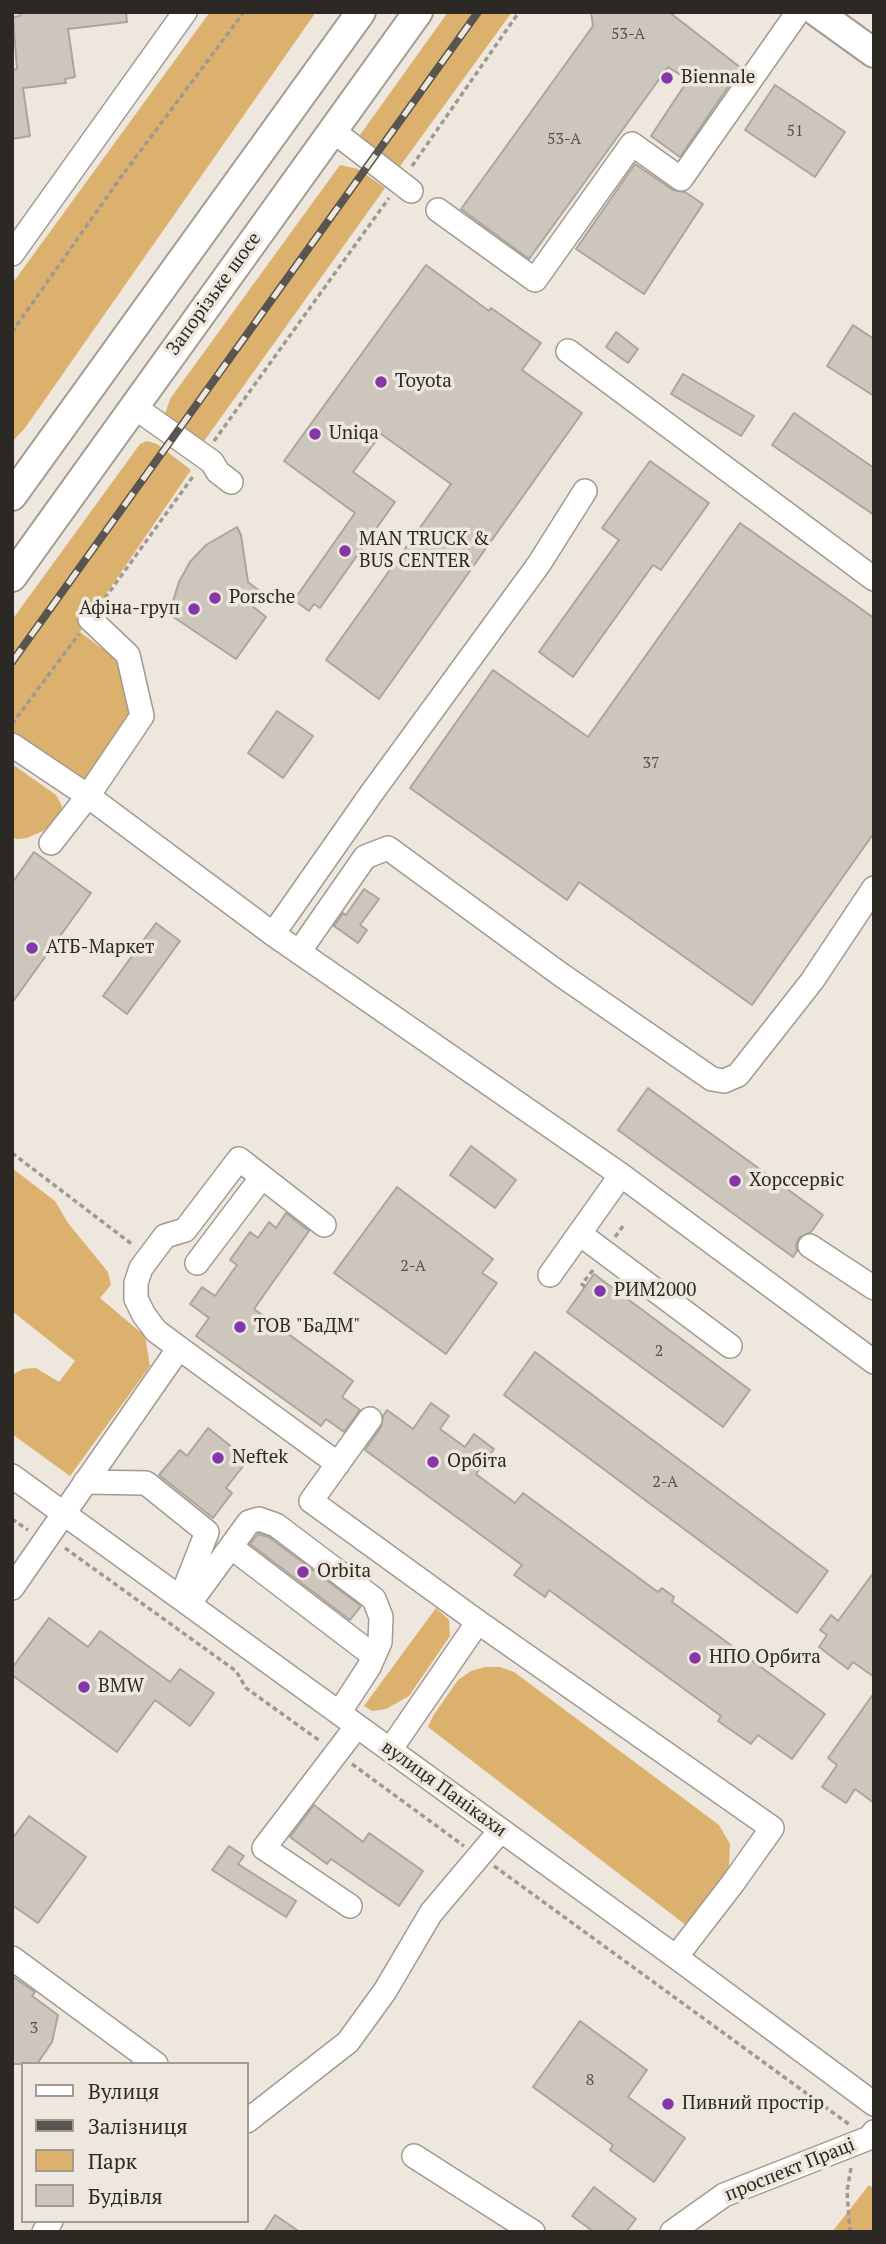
<!DOCTYPE html>
<meta charset="utf-8">
<style>
body{margin:0}
#map{position:relative;width:886px;height:2244px;overflow:hidden;background:#eee7dd;font-family:"PT Serif",serif}
canvas{display:block}
.frame{position:absolute;inset:0;border:14px solid #2c2925;pointer-events:none}
.legend{position:absolute;left:21px;top:2062px;width:228px;height:161px;box-sizing:border-box;background:#eee7dd;border:2px solid #a09b93;margin:0;padding:9px 12px;list-style:none;font-size:21px;color:#2c2925}
.legend li{display:flex;align-items:center;gap:14px;height:35px}
.legend b{width:35px;border:2px solid #a09b93}
</style>
<div id="map">
<canvas width="886" height="2244"></canvas>
<div class="frame"></div>
<ul class="legend">
<li><b style="height:9px;background:#fff"></b>Вулиця</li>
<li><b style="height:9px;background:#58544f"></b>Залізниця</li>
<li><b style="height:19px;background:#dcb06d"></b>Парк</li>
<li><b style="height:19px;background:#cdc6bc"></b>Будівля</li>
</ul>
</div>
<script>
const context = document.querySelector('canvas').getContext('2d');
context.lineJoin = 'round';
function paint(path, color) {
  context.fillStyle = color;
  context.fill(path, 'evenodd');
}
function toPath(rows) {
  const path = new Path2D();
  for (const r of rows) {
    path.moveTo(r[0], r[1]);
    for (let i = 2; i < r.length; i += 2) path.lineTo(r[i], r[i + 1]);
  }
  return path;
}
function strokePath(path, color, width, dash) {
  context.strokeStyle = color;
  context.lineWidth = width;
  context.lineCap = dash ? 'butt' : 'round';
  context.setLineDash(dash || []);
  context.stroke(path);
}
function write(font, color, halo, rows, align = 'center') {
  context.font = font + ' "PT Serif",serif';
  context.lineWidth = 7;
  context.setLineDash([]);
  context.textBaseline = 'middle';
  context.strokeStyle = halo;
  context.fillStyle = color;
  for (const [text, x, y, turn = 0] of rows) {
    context.save();
    context.translate(x, y);
    context.rotate((+turn || 0) * Math.PI / 180);
    context.textAlign = isNaN(turn) ? turn : align;
    if (halo) context.strokeText(text, 0, 0);
    context.fillText(text, 0, 0);
    context.restore();
  }
}
paint(toPath([
 [210,12,316,12,25,428,12,442,12,284],
 [448,12,512,12,398,169,361,145,360,135],
 [340,165,358,169,385,188,202,444,165,414,170,399],
 [147,441,157,444,191,470,80,632,132,671,142,704,84,787,12,735,12,620,140,444],
 [12,764,56,795,62,806,61,812,55,822,43,831,27,838,17,839,12,837],
 [12,1168,55,1201,68,1223,108,1272,111,1285,100,1298,145,1336,150,1366,70,1476,12,1434,12,1375,23,1369,36,1368,59,1382,75,1361,12,1311],
 [436,1608,449,1620,450,1636,409,1696,386,1709,372,1711,364,1706],
 [485,1667,500,1667,514,1672,719,1825,730,1844,729,1867,687,1926,428,1727,433,1716,458,1680,471,1671],
 [869,2185,874,2189,874,2232,832,2232]
]), '#dcb06d');
const building = toPath([
 [19,12,126,12,127,22,68,29,75,77,65,79,66,83,23,88,30,136,12,139,12,70,17,69,13,17,20,16,19,12],
 [591,12,669,12,741,68,680,157,651,136,688,80,668,67,529,259,461,209,593,26,591,12],
 [775,85,845,132,815,177,745,130,775,85],
 [635,164,673,190,685,192,703,204,644,294,576,249,635,164],
 [426,265,489,311,491,308,541,343,522,370,582,413,379,699,326,660,451,484,381,434,353,472,395,502,320,608,314,604,309,611,294,600,355,513,284,461,426,265],
 [853,325,874,339,874,396,827,366,853,325],
 [616,332,638,349,628,363,606,347,616,332],
 [683,374,754,416,741,436,671,394,683,374],
 [794,413,874,468,874,515,772,445,794,413],
 [650,461,709,503,661,570,653,565,573,677,539,652,619,540,602,528,650,461],
 [740,523,874,618,874,833,752,1005,579,882,567,900,410,788,493,670,588,737,740,523],
 [237,527,241,535,248,582,261,592,251,605,266,617,236,659,169,614,179,582,190,562,206,545,237,527],
 [277,711,313,736,283,778,248,753,277,711],
 [34,852,91,893,12,1003,12,883,34,852],
 [364,889,379,899,360,925,367,930,358,943,334,926,343,913,346,915,364,889],
 [156,923,180,941,127,1014,103,996,156,923],
 [648,1088,823,1215,811,1232,799,1238,796,1245,797,1251,793,1257,618,1130,648,1088],
 [471,1146,516,1180,495,1208,450,1175,471,1146],
 [397,1187,493,1259,482,1273,497,1283,446,1354,334,1273,397,1187],
 [286,1213,309,1231,254,1309,353,1381,342,1397,360,1410,344,1432,326,1419,321,1426,196,1336,209,1318,190,1304,202,1287,215,1296,237,1265,230,1260,250,1232,258,1238,269,1222,276,1228,286,1213],
 [594,1274,750,1390,723,1427,567,1312,594,1274],
 [535,1352,828,1571,797,1613,504,1395,535,1352],
 [431,1403,449,1416,440,1429,465,1447,474,1434,494,1449,476,1474,515,1503,523,1493,658,1592,662,1588,674,1597,672,1602,825,1714,792,1759,758,1735,751,1744,718,1721,721,1716,549,1590,545,1597,514,1575,522,1565,365,1450,381,1427,383,1416,387,1410,413,1429,431,1403],
 [208,1428,248,1460,226,1488,232,1493,213,1518,159,1475,180,1450,187,1456,208,1428],
 [258,1534,269,1537,361,1606,350,1620,250,1544,258,1534],
 [874,1572,874,1677,853,1662,848,1669,819,1647,827,1635,820,1630,831,1615,838,1621,874,1572],
 [49,1618,88,1647,100,1631,170,1682,180,1669,214,1693,190,1726,155,1700,117,1752,12,1675,12,1668,49,1618],
 [874,1693,874,1803,855,1789,846,1803,822,1787,837,1765,828,1758,874,1693],
 [314,1805,363,1842,369,1833,423,1871,399,1906,331,1859,327,1864,290,1837,314,1805],
 [29,1816,86,1857,38,1923,12,1905,12,1839,29,1816],
 [229,1846,244,1856,238,1864,296,1901,286,1917,212,1870,229,1846],
 [12,1976,35,1992,32,1996,58,2015,52,2042,37,2064,12,2064,12,1976],
 [580,2021,647,2070,628,2097,685,2138,654,2182,610,2150,613,2145,533,2087,580,2021],
 [594,2187,636,2219,626,2232,594,2232,572,2216,594,2187],
 [275,2215,300,2232,264,2232,275,2215]
]);
paint(building, '#cdc6bc');
strokePath(building, '#aba59b', 2);
const minor = toPath([
 [332,130,411,191],
 [438,210,535,280,632,144,681,179,798,12],
 [12,254,185,12],
 [568,351,874,579],
 [133,406,212,462,218,472,231,482],
 [12,745,88,796,273,934,621,1175,874,1362],
 [51,843,88,796,142,716,128,655,90,619],
 [273,934,371,794,539,564,585,491],
 [299,952,365,857,388,848,560,974,712,1079,724,1081,738,1075,812,981,874,888],
 [580,1234,730,1346],
 [810,1246,874,1288],
 [197,1263,262,1177],
 [550,1275,621,1175],
 [179,1348,156,1331,144,1315,136,1299,136,1283,141,1268,165,1236,185,1230,239,1159,324,1225],
 [370,1419,311,1501,478,1622,772,1828,733,1883,676,1957],
 [12,1476,676,1957,874,2104],
 [85,1482,146,1483,207,1532,181,1598],
 [231,1547,374,1656],
 [12,1588,179,1348,338,1464],
 [189,1604,249,1522,259,1519,276,1525,374,1599,381,1617,380,1642,369,1667,339,1713],
 [390,1750,478,1622],
 [350,1906,264,1848,357,1726],
 [12,1958,156,2064],
 [247,2121,348,2042,385,1991,431,1913,501,1830],
 [414,2156,533,2232],
 [44,2232,51,2221],
 [672,2232,724,2195,869,2138,874,2132]
]);
const major = toPath([
 [817,12,874,53],
 [12,496,361,12],
 [12,577,418,12]
]);
strokePath(minor, '#a19a91', 26);
strokePath(major, '#a19a91', 32);
strokePath(toPath([
 [412,166,519,12],
 [12,332,121,177,244,12],
 [214,441,389,198],
 [100,605,194,475],
 [12,724,79,634],
 [12,1153,133,1245],
 [615,1237,623,1226],
 [585,1287,582,1284,593,1270],
 [12,1519,28,1530],
 [65,1548,236,1671,246,1688,320,1741],
 [352,1764,464,1846],
 [494,1866,850,2125],
 [850,2232,847,2191,851,2168]
]), '#9f9992', 3.5, [5, 3.5]);
strokePath(minor, '#fff', 23);
strokePath(major, '#fff', 28);
const rail = toPath([
 [12,662,478,12]
]);
strokePath(rail, '#58544f', 8);
strokePath(rail, '#eee7dd', 5, [16]);
for (const [x, y, r, color] of [
 [667,78,7,"#8437a8"],
 [381,382,7,"#8437a8"],
 [315,434,7,"#8437a8"],
 [345,551,7,"#8437a8"],
 [215,598,7,"#8437a8"],
 [194,609,7,"#8437a8"],
 [32,948,7,"#8437a8"],
 [735,1181,7,"#8437a8"],
 [600,1291,7,"#8437a8"],
 [240,1327,7,"#8437a8"],
 [218,1458,7,"#8437a8"],
 [433,1462,7,"#8437a8"],
 [303,1572,7,"#8437a8"],
 [695,1658,7,"#8437a8"],
 [84,1687,7,"#8437a8"],
 [668,2104,7,"#8437a8"]
]) {
  const dot = new Path2D();
  dot.arc(x, y, r, 0, 2 * Math.PI);
  context.fillStyle = color;
  context.fill(dot);
  strokePath(dot, '#eee7dd', 2.5);
}
write('16px', '#54504b', null, [
 ["53-А",628,34],
 ["51",795,131],
 ["53-А",564,139],
 ["37",651,763],
 ["2-А",413,1266],
 ["2",659,1351],
 ["2-А",665,1482],
 ["3",34,2028],
 ["8",590,2080]
]);
write('19px', '#2c2925', '#eee7dd', [
 ["Biennale",681,78],
 ["Toyota",395,382],
 ["Uniqa",329,434],
 ["MAN TRUCK &",359,540],
 ["BUS CENTER",359,562],
 ["Porsche",229,598],
 ["Афіна-груп",180,609,"right"],
 ["АТБ-Маркет",46,948],
 ["Хорссервіс",749,1181],
 ["РИМ2000",614,1291],
 ["ТОВ \"БаДМ\"",254,1327],
 ["Neftek",232,1458],
 ["Орбіта",447,1462],
 ["Orbita",317,1572],
 ["НПО Орбита",709,1658],
 ["BMW",98,1687],
 ["Пивний простір",682,2104]
], 'left');
write('19px', '#2c2925', '#eee7dd', [
 ["Запорізьке шосе",214,294,-54],
 ["вулиця Панікахи",444,1789,36],
 ["проспект Праці",790,2170,-22]
]);
</script>
